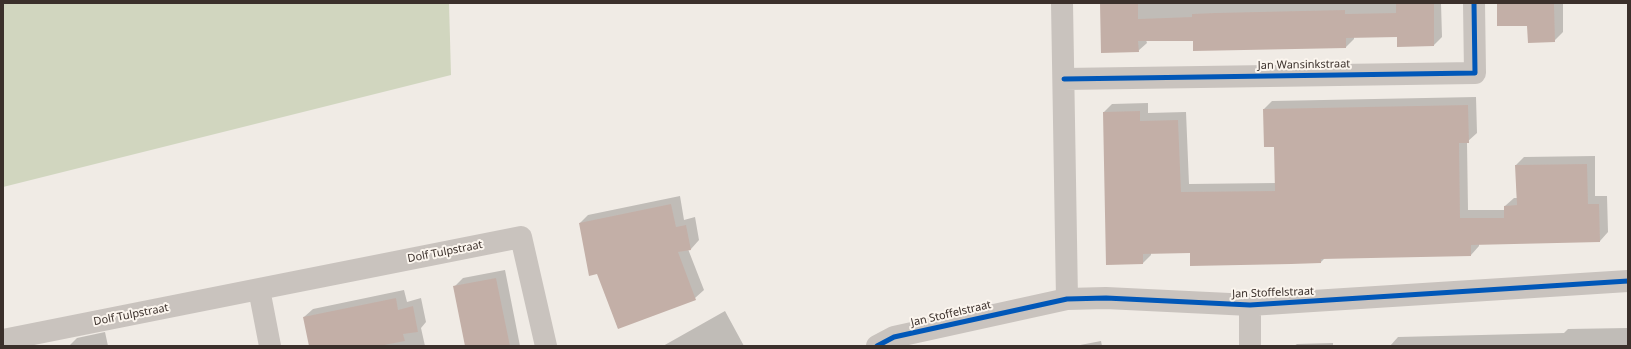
<!DOCTYPE html>
<style>
body{margin:0}
#map{position:relative;width:1631px;height:349px;overflow:hidden;background:#f0ebe5;font-family:"Noto Sans",sans-serif}
canvas{display:block}
.frame{position:absolute;inset:0;border:4px solid #3b302b;pointer-events:none}
</style>
<div id="map">
<canvas width="1631" height="349"></canvas>
<div class="frame"></div>
</div>
<script>
const context = document.querySelector('canvas').getContext('2d');
context.lineJoin = 'round';
function paint(path, color) {
  context.fillStyle = color;
  context.fill(path, 'evenodd');
}
function toPath(rows) {
  const path = new Path2D();
  for (const r of rows) {
    path.moveTo(r[0], r[1]);
    for (let i = 2; i < r.length; i += 2) path.lineTo(r[i], r[i + 1]);
  }
  return path;
}
function strokePath(path, color, width, dash) {
  context.strokeStyle = color;
  context.lineWidth = width;
  context.lineCap = dash ? 'butt' : 'round';
  context.setLineDash(dash || []);
  context.stroke(path);
}
function write(font, color, halo, rows, align = 'center') {
  context.font = font + ' "Noto Sans",sans-serif';
  context.lineWidth = 4;
  context.setLineDash([]);
  context.textBaseline = 'middle';
  context.strokeStyle = halo;
  context.fillStyle = color;
  for (const [text, x, y, turn = 0] of rows) {
    context.save();
    context.translate(x, y);
    context.rotate((+turn || 0) * Math.PI / 180);
    context.textAlign = isNaN(turn) ? turn : align;
    if (halo) context.strokeText(text, 0, 0);
    context.fillText(text, 0, 0);
    context.restore();
  }
}
paint(toPath([
 [3,3,449,3,451,75,3,187]
]), '#d1d6bf');
paint(toPath([
 [1101,3,1441,3,1442,37,1434,45,1397,36,1354,36,1354,39,1346,47,1194,40,1146,40,1147,43,1138,51],
 [1498,3,1563,3,1563,32,1554,41],
 [1476,97,1477,133,1467,142,1468,210,1505,210,1505,206,1514,198,1517,198,1516,165,1524,157,1595,156,1595,196,1607,196,1608,232,1600,241,1479,244,1479,246,1471,255,1325,258,1321,262,1191,252,1151,253,1151,255,1143,263,1104,112,1112,104,1148,103,1148,113,1186,112,1189,184,1276,183,1275,145,1264,109,1272,101],
 [680,196,684,220,695,217,699,240,691,249,688,249,704,290,695,298,618,328,580,223,588,215],
 [505,270,520,346,466,346,454,287,463,278],
 [404,290,407,302,421,298,426,322,421,328,425,346,310,346,304,317,313,309],
 [725,311,744,346,663,346],
 [1628,328,1628,346,1390,346,1398,337,1564,333,1568,329],
 [105,332,108,346,69,346,77,338],
 [1101,341,1102,346,1075,346],
 [1333,343,1333,346,1294,346,1297,344]
]), '#0003');
paint(toPath([
 [1100,3,1138,3,1138,19,1192,17,1192,14,1215,13,1345,10,1345,14,1396,13,1396,3,1434,3,1434,46,1397,47,1397,37,1346,38,1346,48,1193,51,1193,41,1138,41,1139,52,1101,53],
 [1497,3,1554,3,1555,42,1528,43,1527,26,1497,26],
 [1468,105,1469,143,1459,143,1460,218,1504,218,1504,206,1517,205,1515,165,1587,164,1588,204,1599,204,1600,242,1471,245,1471,256,1321,259,1321,263,1291,264,1190,266,1190,253,1143,254,1143,264,1106,265,1103,112,1140,111,1140,121,1178,120,1181,192,1275,191,1274,147,1264,147,1263,109],
 [671,204,676,227,686,225,691,250,678,252,696,300,618,329,597,274,589,276,579,223],
 [496,278,510,346,465,346,453,286],
 [396,298,398,310,413,306,418,332,403,334,405,341,379,346,309,346,303,317]
]), '#c3afa7');
strokePath(toPath([
 [1062,3,1067,299],
 [1064,79,1475,73,1474,3],
 [1250,305,1250,346],
 [3,340,259,289],
 [270,346,259,289,521,237,546,346],
 [877,346,894,337,1067,299,1106,298,1250,305,1628,281]
]), '#c9c3be', 22);
strokePath(toPath([
 [1064,79,1475,73,1474,3],
 [877,346,894,337,1067,299,1106,298,1250,305,1628,281]
]), '#0057b8', 5);
write('11px', '#3b302b', '#fbf5ee', [
 ["Jan Wansinkstraat",1304,65,-1],
 ["Dolf Tulpstraat",445,252,-11],
 ["Jan Stoffelstraat",1273,293,-2],
 ["Jan Stoffelstraat",951,314,-13],
 ["Dolf Tulpstraat",131,315,-11]
]);
</script>
